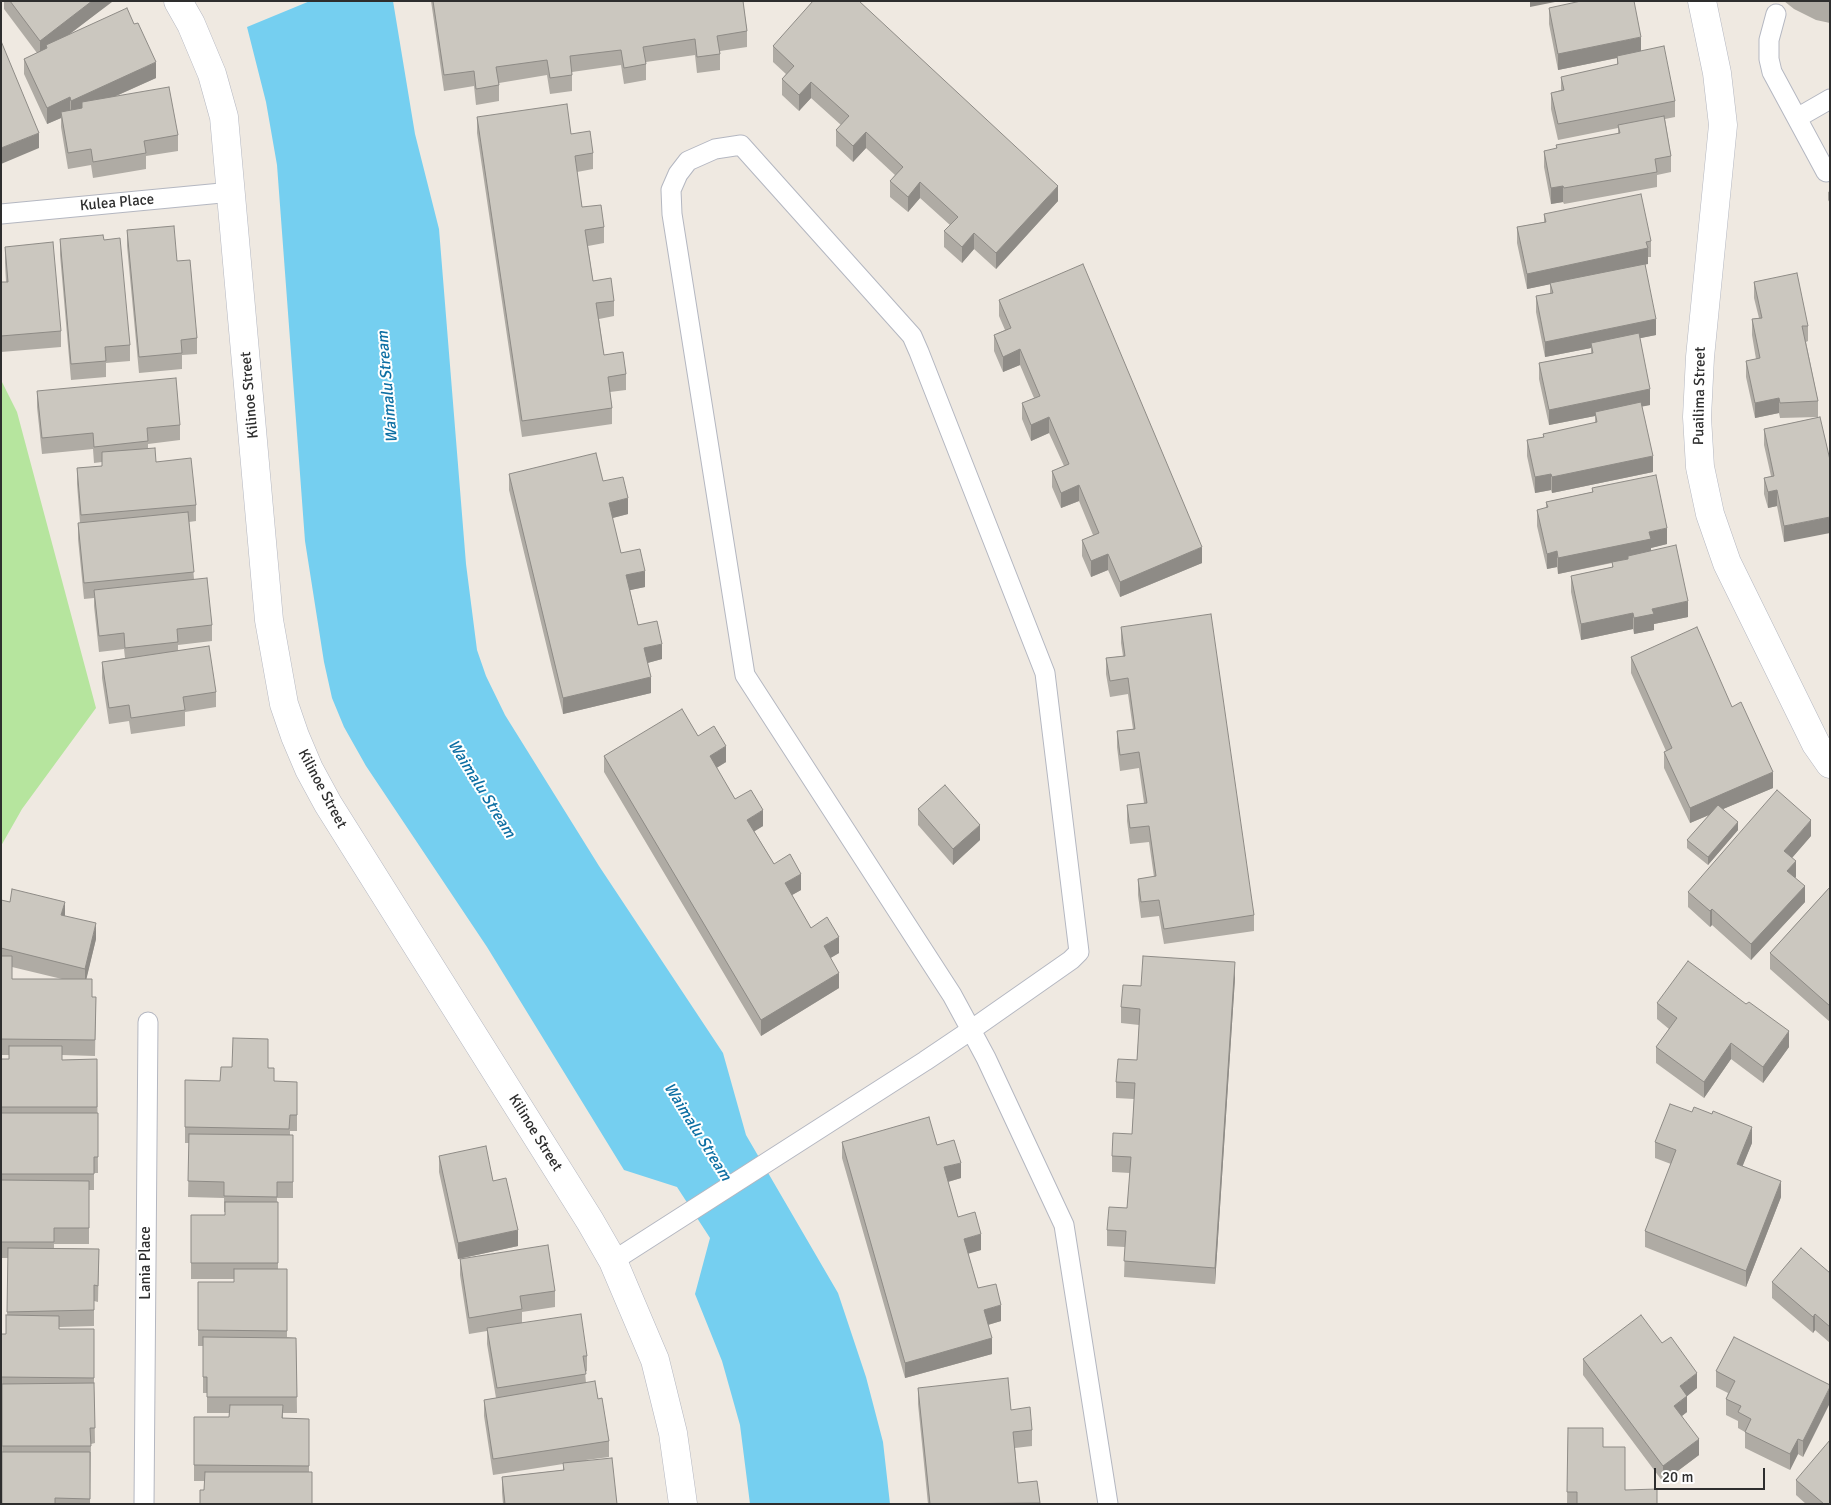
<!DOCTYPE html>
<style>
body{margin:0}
#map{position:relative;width:1831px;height:1505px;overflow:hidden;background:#efe9e1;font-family:Signika,sans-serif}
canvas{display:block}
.frame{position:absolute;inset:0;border:2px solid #2e2e2e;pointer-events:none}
.scale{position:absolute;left:1654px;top:1468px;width:111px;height:22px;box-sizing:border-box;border:2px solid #2e2e2e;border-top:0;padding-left:6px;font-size:15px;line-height:18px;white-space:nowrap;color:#2e2e2e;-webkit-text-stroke:4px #fff;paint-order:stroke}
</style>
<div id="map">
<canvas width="1831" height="1505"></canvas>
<div class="frame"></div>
<div class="scale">20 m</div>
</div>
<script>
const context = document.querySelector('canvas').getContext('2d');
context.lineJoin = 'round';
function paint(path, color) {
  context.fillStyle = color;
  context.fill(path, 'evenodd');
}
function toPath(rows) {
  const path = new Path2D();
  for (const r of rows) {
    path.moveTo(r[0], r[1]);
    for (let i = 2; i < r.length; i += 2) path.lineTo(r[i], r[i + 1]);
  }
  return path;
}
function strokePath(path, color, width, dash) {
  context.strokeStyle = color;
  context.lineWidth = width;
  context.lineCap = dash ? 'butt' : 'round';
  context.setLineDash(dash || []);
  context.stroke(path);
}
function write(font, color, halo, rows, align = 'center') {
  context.font = font + ' Signika,sans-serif';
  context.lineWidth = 4;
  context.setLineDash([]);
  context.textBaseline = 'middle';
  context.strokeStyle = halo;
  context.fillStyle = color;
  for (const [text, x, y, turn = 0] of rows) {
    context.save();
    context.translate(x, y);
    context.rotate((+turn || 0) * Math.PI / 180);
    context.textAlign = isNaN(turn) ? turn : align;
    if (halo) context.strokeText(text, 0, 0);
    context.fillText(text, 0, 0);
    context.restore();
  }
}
paint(toPath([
 [1,380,17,412,96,708,22,809,1,846]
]), '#b6e59e');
paint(toPath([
 [310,1,393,1,415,134,439,229,466,564,477,650,486,676,505,715,599,866,723,1053,746,1135,838,1293,866,1377,883,1442,890,1504,750,1504,740,1425,722,1361,695,1294,710,1238,677,1187,624,1170,487,947,366,766,344,727,332,698,324,662,305,541,277,165,266,102,247,27]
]), '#75cff0');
const service = toPath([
 [1776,14,1769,40,1769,59,1772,72,1826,172],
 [1797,118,1830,99],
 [1,214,232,192],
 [613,1261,925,1061,971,1030,1071,960,1079,952,1045,673,919,352,912,336,741,145,715,149,688,161,678,174,671,190,672,214,745,675,952,995,971,1030,986,1058,1064,1225,1108,1504],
 [144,1504,148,1022]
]);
const minor = toPath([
 [178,1,191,24,212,74,224,117,269,620,284,704,295,736,309,769,328,804,590,1221,613,1261,655,1360,673,1433,683,1504],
 [1702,1,1717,73,1723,125,1700,357,1697,417,1700,467,1710,514,1727,563,1816,744,1830,764]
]);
strokePath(service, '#b4b7c1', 21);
strokePath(minor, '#b4b7c1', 29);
strokePath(service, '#fff', 19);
strokePath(minor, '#fff', 28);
paint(toPath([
 [4,1,112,1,70,34,156,78,114,97,178,135,178,151,146,156,146,169,93,178,91,165,68,169,61,127,61,118,47,124,24,74,24,59,37,53,4,9],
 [431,1,743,1,747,31,747,47,720,51,720,70,697,73,695,55,646,62,646,80,624,84,621,65,572,72,572,91,550,94,547,75,499,83,499,101,476,105,474,86,444,91],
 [1784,1,1830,1,1830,23,1816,20,1794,9],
 [1549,8,1641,51,1675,101,1675,117,1665,119,1671,156,1671,172,1657,175,1657,187,1564,204,1563,202,1551,204,1544,167,1544,151,1556,149,1556,145,1618,134,1618,128,1558,140,1551,109,1551,93,1561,90,1561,77,1617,65,1617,58,1558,70,1549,24],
 [773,46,1058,201,996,269,974,249,962,263,944,247,944,231,950,225,920,198,908,212,890,197,890,181,895,175,866,148,853,162,836,146,836,130,841,125,811,98,799,111,782,95,782,79,786,74,773,62],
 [477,117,571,134,593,153,593,169,577,172,582,207,604,227,604,243,588,246,593,281,614,301,614,316,599,319,604,355,626,374,626,390,610,392,612,408,612,424,522,437,477,133],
 [1830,191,1830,203,1828,200,1828,192],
 [1544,214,1651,241,1651,257,1648,257,1648,264,1645,264,1656,335,1640,338,1650,405,1642,406,1653,472,1552,493,1551,490,1535,493,1527,456,1527,440,1543,437,1543,434,1595,423,1595,416,1549,425,1539,379,1539,363,1591,353,1591,348,1545,357,1536,312,1536,296,1550,294,1550,284,1527,289,1517,243,1517,227,1544,222],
 [127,230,177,261,197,338,197,354,182,355,182,369,139,373,127,246],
 [60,239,130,345,130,361,106,363,106,377,71,380,60,255],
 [5,247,61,331,61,347,1,352,1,282,6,282,5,263],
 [1829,278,1830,278,1830,296,1829,294],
 [1754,282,1808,326,1808,341,1806,342,1818,401,1818,417,1780,418,1779,413,1755,418,1746,377,1746,361,1756,359,1752,335,1752,319,1759,318,1754,298],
 [999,300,1202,563,1120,597,1108,570,1091,577,1082,556,1082,540,1093,535,1079,501,1061,508,1052,487,1052,471,1064,466,1049,433,1031,441,1022,419,1022,403,1034,398,1020,365,1003,372,994,351,994,335,1005,330,999,316],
 [37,391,180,425,180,440,148,444,148,448,156,462,196,505,196,521,189,522,194,579,212,625,212,641,178,645,178,650,216,692,216,707,185,712,185,726,131,734,129,721,109,724,102,678,102,662,125,658,124,649,99,652,94,606,94,598,84,599,78,539,78,523,80,523,77,484,77,468,102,466,102,462,94,463,93,449,42,454,37,407],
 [1820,417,1784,542,1777,506,1768,508,1764,494,1764,478,1771,476,1764,445,1764,429],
 [509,474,603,481,628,514,612,518,621,553,645,587,630,590,638,625,662,659,647,663,651,693,563,714,509,490],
 [1592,488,1667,544,1651,548,1651,551,1688,617,1654,624,1654,630,1634,634,1633,629,1581,640,1571,592,1571,576,1612,567,1612,563,1558,574,1557,567,1547,569,1537,526,1537,510,1546,508,1546,502,1592,492],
 [1121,627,1254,915,1254,931,1164,944,1159,916,1141,918,1138,895,1138,879,1154,877,1149,842,1130,844,1127,821,1127,805,1144,803,1139,768,1120,771,1117,747,1117,731,1133,729,1128,694,1110,697,1106,674,1106,658,1123,656,1121,643],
 [1631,657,1732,707,1773,788,1723,809,1738,830,1708,865,1687,848,1687,840,1709,815,1690,823,1664,768,1664,752,1666,751,1631,673],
 [698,736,726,762,716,768,735,799,763,826,754,831,774,864,801,890,792,895,811,928,839,953,830,958,839,988,761,1036,604,772,604,756],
 [918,809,980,840,953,865,918,825],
 [1811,836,1792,858,1796,877,1795,878,1805,902,1751,960,1712,925,1710,927,1688,907,1688,892],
 [1830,887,1830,1022,1770,969,1770,953],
 [1,900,65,916,96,939,86,979,92,997,96,997,95,1056,62,1055,62,1060,97,1059,98,1173,94,1173,94,1190,89,1190,89,1244,54,1244,54,1248,99,1249,98,1302,94,1301,94,1326,59,1327,59,1329,94,1329,94,1383,95,1443,91,1444,90,1504,2,1504,1,1334,6,1334,7,1315,8,1258,1,1258,1,1059,9,1059,9,1055,1,1055],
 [12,967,62,979,12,979],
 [1235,978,1215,1284,1124,1277,1125,1247,1107,1246,1107,1230,1127,1208,1130,1173,1112,1172,1112,1156,1132,1134,1134,1099,1116,1098,1116,1082,1137,1060,1139,1025,1121,1023,1121,1007,1141,986],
 [1657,1003,1789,1047,1763,1083,1731,1059,1704,1098,1656,1063,1656,1047,1669,1029,1657,1019],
 [268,1068,274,1081,297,1097,297,1131,290,1131,290,1135,293,1135,293,1198,277,1198,277,1202,278,1202,278,1269,287,1269,287,1337,296,1338,297,1413,283,1413,283,1418,309,1419,309,1472,204,1490,205,1481,194,1481,194,1417,229,1417,229,1413,207,1413,207,1393,203,1393,203,1346,198,1346,198,1282,234,1282,234,1279,191,1279,191,1215,225,1215,225,1212,224,1212,224,1198,188,1197,189,1143,185,1143,185,1080,220,1081],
 [1692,1112,1752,1143,1742,1166,1781,1197,1746,1287,1645,1247,1645,1231,1671,1164,1655,1158,1655,1142],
 [842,1142,937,1145,961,1178,948,1182,958,1217,981,1250,968,1253,978,1288,1001,1321,988,1325,992,1354,905,1378,842,1158],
 [439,1156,493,1181,518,1246,458,1259,439,1172],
 [460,1259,555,1291,555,1307,522,1312,522,1323,587,1356,587,1371,585,1372,586,1383,598,1399,609,1441,609,1457,586,1460,617,1504,503,1504,502,1492,502,1477,563,1470,563,1464,493,1475,484,1416,484,1400,496,1398,487,1344,487,1331,469,1334,460,1275],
 [1830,1273,1830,1343,1815,1330,1813,1333,1772,1298,1772,1282],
 [1583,1359,1697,1388,1687,1396,1687,1412,1682,1416,1699,1455,1663,1482,1583,1375],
 [1716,1371,1830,1385,1803,1457,1798,1454,1790,1470,1745,1448,1745,1432,1738,1428,1738,1421,1726,1415,1726,1399,1728,1393,1716,1387],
 [918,1388,1011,1410,1032,1430,1032,1446,1015,1448,1018,1483,1040,1504,928,1504,918,1404],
 [1568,1428,1603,1447,1625,1490,1657,1504,1567,1504],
 [1796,1480,1830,1504,1806,1504,1796,1495]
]), '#afaba4');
paint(toPath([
 [92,1,112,2,47,51,47,48,46,45,46,53,40,57,40,41],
 [1530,1,1560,1,1530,7],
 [1641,37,1641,53,1558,70,1558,54],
 [156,62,156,78,82,111,82,102,82,112,71,116,71,101],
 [811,82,811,98,799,111,799,95],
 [70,97,70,113,61,112,61,118,47,124,47,108],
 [866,132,866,148,853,162,853,146],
 [39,133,39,148,1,164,1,148],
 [920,182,920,198,908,212,908,197],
 [1058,186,1058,201,996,269,996,253],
 [1563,186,1563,202,1551,204,1551,188],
 [974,233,974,249,962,263,962,247],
 [1648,248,1648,264,1527,289,1527,274],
 [1656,319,1656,335,1592,348,1591,343,1591,348,1545,357,1545,342],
 [1020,349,1020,365,1003,372,1003,357],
 [1650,389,1650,405,1596,416,1595,412,1595,416,1549,425,1549,410],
 [1779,398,1779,413,1755,418,1755,403],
 [1049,417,1049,433,1031,441,1031,425],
 [1653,456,1653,472,1552,493,1552,477],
 [1551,474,1551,490,1535,493,1535,477],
 [1079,485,1079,501,1061,508,1061,493],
 [1777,490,1777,506,1768,508,1768,492],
 [628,498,628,514,609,519,609,503],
 [1830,517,1830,533,1784,542,1784,526],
 [1667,528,1667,544,1651,548,1651,555,1628,556,1628,559,1558,574,1558,558,1649,532],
 [1202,547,1202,563,1120,597,1120,582],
 [1557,551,1557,567,1547,569,1547,554],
 [1108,554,1108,570,1091,577,1091,561],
 [645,571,645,587,626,591,626,575],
 [1688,601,1688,617,1654,624,1654,630,1634,634,1634,618,1652,609],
 [1633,613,1633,629,1581,640,1581,624],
 [662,644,662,659,644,664,644,648],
 [651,677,651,693,563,714,563,698],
 [726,746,726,762,710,772,710,756],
 [1773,772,1773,788,1690,823,1690,808],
 [763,810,763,826,747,836,747,820],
 [1811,820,1811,836,1784,867,1784,851],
 [1738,822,1738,830,1708,865,1708,857],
 [980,825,980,840,953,865,953,849],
 [1796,861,1796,877,1787,887,1787,871],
 [801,874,801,890,785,899,785,883],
 [1805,886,1805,902,1751,960,1751,944],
 [65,902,65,917,61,915],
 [1712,909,1712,925,1710,927,1710,911],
 [96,923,96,939,85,985,85,969],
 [839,937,839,953,824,962,824,946],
 [1235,962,1235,978,1215,1284,1215,1268],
 [839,973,839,988,761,1036,761,1020],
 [1789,1031,1789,1047,1763,1083,1763,1067],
 [1731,1043,1731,1059,1704,1098,1704,1082],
 [1752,1127,1752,1143,1737,1180,1737,1164],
 [961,1163,961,1178,944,1183,944,1167],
 [1781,1181,1781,1197,1746,1287,1746,1271],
 [518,1230,518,1246,458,1259,458,1243],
 [981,1234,981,1250,964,1255,964,1239],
 [1001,1305,1001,1321,984,1326,984,1310],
 [1815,1314,1815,1330,1813,1333,1813,1317],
 [992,1338,992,1354,905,1378,905,1363],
 [1697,1373,1697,1388,1680,1402,1680,1386],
 [1830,1387,1830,1403,1803,1457,1803,1441],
 [1687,1396,1687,1412,1674,1422,1674,1406],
 [1699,1439,1699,1455,1663,1482,1663,1466],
 [1798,1439,1798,1454,1790,1470,1790,1454]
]), '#8e8b86');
const building = toPath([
 [10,1,92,1,40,41,10,1],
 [433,1,743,1,747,31,717,36,720,54,697,57,695,39,643,47,646,64,624,68,621,50,570,56,572,75,550,78,547,60,496,67,499,85,476,89,474,71,444,75,433,1],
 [813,1,859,1,1058,186,996,253,974,233,962,247,944,231,958,217,920,182,908,197,890,181,903,167,866,132,853,146,836,130,849,116,811,82,799,95,782,79,794,66,773,46,813,1],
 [1581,1,1634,1,1641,37,1558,54,1549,8,1581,1],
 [127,8,134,24,138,23,156,62,71,101,70,97,47,108,24,59,47,48,46,45,127,8],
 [1,41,39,133,1,148,1,41],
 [1664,46,1675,101,1558,124,1551,93,1564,90,1561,77,1618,64,1617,56,1664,46],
 [169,87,178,135,144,141,146,153,93,162,91,149,68,153,61,112,82,108,82,102,169,87],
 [567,104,571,134,590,131,593,153,575,156,582,207,601,205,604,227,585,230,593,281,611,278,614,301,596,303,604,355,623,352,626,374,608,377,612,408,522,421,477,117,567,104],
 [1664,116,1671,156,1655,159,1657,172,1564,188,1563,186,1551,188,1544,151,1557,148,1556,145,1620,133,1618,125,1664,116],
 [1641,194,1651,241,1646,242,1648,248,1527,274,1517,227,1546,222,1544,214,1641,194],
 [174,226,177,261,190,260,197,338,181,340,182,353,139,357,127,230,174,226],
 [103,235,104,240,120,238,130,345,105,347,106,361,71,364,60,239,103,235],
 [53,242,61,331,1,336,1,282,8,282,5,247,53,242],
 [1083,264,1202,547,1120,582,1108,554,1091,561,1082,540,1099,533,1079,485,1061,493,1052,471,1069,464,1049,417,1031,425,1022,403,1040,396,1020,349,1003,357,994,335,1011,328,999,300,1083,264],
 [1645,264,1656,319,1545,342,1536,296,1553,293,1550,283,1645,264],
 [1797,273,1808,326,1802,326,1818,401,1780,403,1779,398,1755,403,1746,361,1760,358,1752,319,1762,318,1754,282,1797,273],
 [1639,333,1650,389,1549,410,1539,363,1593,353,1591,343,1639,333],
 [176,378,180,425,147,428,148,441,94,447,93,433,42,438,37,391,176,378],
 [1641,402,1653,456,1552,477,1551,474,1535,477,1527,440,1544,437,1543,434,1597,422,1595,412,1641,402],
 [1820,417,1830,460,1830,517,1784,526,1777,490,1768,492,1764,478,1774,476,1764,429,1820,417],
 [155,448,156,462,191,458,196,505,81,515,77,468,102,466,102,452,155,448],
 [596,453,603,481,623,477,628,498,609,503,621,553,640,549,645,571,626,575,638,625,657,621,662,644,644,648,651,677,563,698,509,474,596,453],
 [1656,475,1667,528,1649,532,1651,539,1558,558,1557,551,1547,554,1537,510,1548,507,1546,502,1593,492,1592,488,1656,475],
 [188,512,194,572,84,583,78,523,188,512],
 [1676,545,1688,601,1652,609,1654,614,1634,618,1633,613,1581,624,1571,576,1613,567,1612,562,1628,559,1628,556,1676,545],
 [207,578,212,625,177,629,178,642,125,648,124,633,99,636,94,590,207,578],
 [1211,614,1254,915,1164,929,1159,900,1141,902,1138,879,1156,876,1149,826,1130,828,1127,805,1147,803,1139,752,1120,755,1117,731,1135,729,1128,678,1110,681,1106,658,1125,656,1121,627,1211,614],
 [1697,627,1732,707,1741,702,1773,772,1690,808,1664,752,1672,748,1631,657,1697,627],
 [209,646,216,692,183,697,185,710,131,718,129,705,109,708,102,662,209,646],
 [682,709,698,736,714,726,726,746,710,756,735,799,751,790,763,810,747,820,774,864,790,854,801,874,785,883,811,928,827,917,839,937,824,946,839,973,761,1020,604,756,682,709],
 [945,785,980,825,953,849,918,809,945,785],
 [1777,790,1811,820,1784,851,1796,861,1787,871,1805,886,1751,944,1712,909,1710,911,1688,892,1777,790],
 [1718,805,1738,822,1708,857,1687,840,1718,805],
 [1830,887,1830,1006,1770,953,1830,887],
 [12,889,65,902,61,915,96,923,85,969,1,948,1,900,10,902,12,889],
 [1,956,12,956,12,979,92,979,92,997,96,997,95,1040,1,1039,1,956],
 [1143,956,1235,962,1215,1268,1124,1261,1126,1231,1107,1230,1109,1207,1127,1208,1131,1157,1112,1156,1113,1133,1132,1134,1135,1083,1116,1082,1118,1059,1137,1060,1140,1009,1121,1007,1123,985,1141,986,1143,956],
 [1688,961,1746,1004,1749,1002,1789,1031,1763,1067,1731,1043,1704,1082,1656,1047,1677,1018,1657,1003,1688,961],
 [233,1038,268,1039,268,1068,274,1068,274,1081,297,1082,297,1115,290,1115,289,1129,185,1127,185,1080,220,1081,221,1067,232,1067,233,1038],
 [9,1046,62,1046,62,1060,97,1059,97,1107,1,1107,1,1059,9,1059,9,1046],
 [1670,1104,1692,1112,1694,1107,1712,1114,1713,1111,1752,1127,1737,1164,1781,1181,1746,1271,1645,1231,1676,1150,1655,1142,1670,1104],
 [1,1113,98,1113,98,1157,94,1157,94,1174,1,1174,1,1113],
 [929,1117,937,1145,954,1140,961,1163,944,1167,958,1217,975,1212,981,1234,964,1239,978,1288,996,1284,1001,1305,984,1310,992,1338,905,1363,842,1142,929,1117],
 [189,1134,293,1135,293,1182,277,1182,277,1197,224,1196,224,1182,188,1181,189,1134],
 [486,1146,493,1181,506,1178,518,1230,458,1243,439,1156,486,1146],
 [1,1180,89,1181,89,1228,54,1228,54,1242,1,1242,1,1180],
 [225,1202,278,1202,278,1263,191,1263,191,1215,225,1215,225,1202],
 [548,1245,555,1291,520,1296,522,1309,469,1318,460,1259,548,1245],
 [8,1248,99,1249,98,1286,94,1285,94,1310,7,1312,8,1248],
 [1801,1248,1830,1273,1830,1327,1815,1314,1813,1317,1772,1282,1801,1248],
 [234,1269,287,1269,287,1331,198,1330,198,1282,234,1282,234,1269],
 [581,1314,587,1356,583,1356,586,1374,497,1388,487,1328,581,1314],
 [6,1315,59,1316,59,1329,94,1329,94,1378,1,1377,1,1334,6,1334,6,1315],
 [1641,1315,1662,1343,1671,1337,1697,1373,1680,1386,1687,1396,1674,1406,1699,1439,1663,1466,1583,1359,1641,1315],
 [203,1337,296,1338,297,1397,207,1397,207,1377,203,1377,203,1337],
 [1734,1337,1830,1385,1830,1387,1803,1441,1798,1439,1790,1454,1745,1432,1751,1419,1738,1412,1741,1406,1726,1399,1735,1381,1716,1371,1734,1337],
 [1008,1378,1011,1410,1030,1407,1032,1430,1013,1432,1018,1483,1037,1481,1040,1503,930,1504,918,1388,1008,1378],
 [595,1381,598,1399,602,1398,609,1441,493,1459,484,1400,595,1381],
 [94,1383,95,1428,90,1428,91,1446,2,1446,2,1384,94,1383],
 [230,1405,283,1405,282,1418,309,1419,309,1466,194,1465,194,1417,229,1417,230,1405],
 [1568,1428,1603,1428,1603,1447,1625,1447,1625,1490,1657,1489,1657,1504,1577,1504,1577,1492,1567,1492,1568,1428],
 [1830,1440,1830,1504,1824,1504,1796,1480,1830,1440],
 [2,1452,90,1452,90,1499,55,1498,55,1504,2,1504,2,1452],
 [612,1458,617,1504,505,1504,502,1477,564,1470,563,1463,612,1458],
 [205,1472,312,1472,312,1504,200,1504,200,1490,204,1490,205,1472]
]);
paint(building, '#cbc7bf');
strokePath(building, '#8e8b86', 1);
write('15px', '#2e2e2e', '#fff', [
 ["Kulea Place",117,203,-5],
 ["Kilinoe Street",250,395,-95],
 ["Puailima Street",1700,396,-89],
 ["Kilinoe Street",322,789,62],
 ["Kilinoe Street",535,1133,58],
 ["Lania Place",146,1263,-90]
]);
write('italic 16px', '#0d6fa3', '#fff', [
 ["Waimalu Stream",388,387,-95],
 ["Waimalu Stream",481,789,58],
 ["Waimalu Stream",697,1132,58]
]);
</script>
